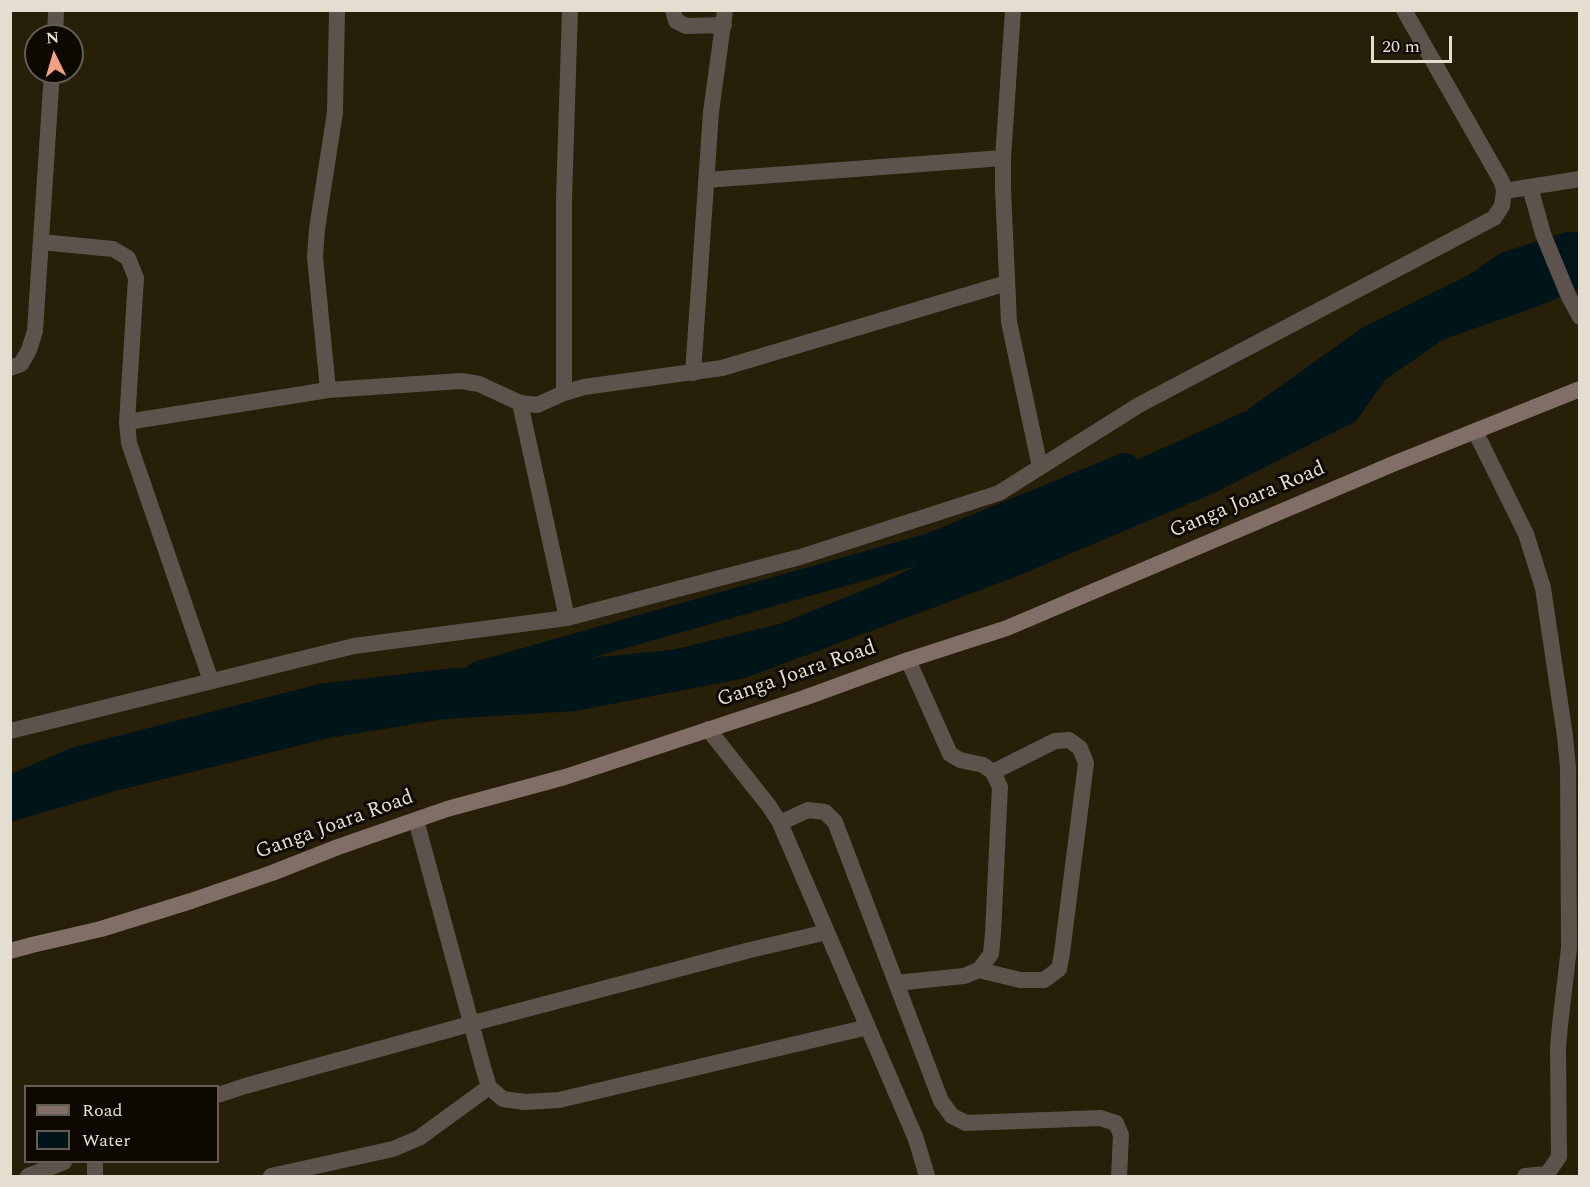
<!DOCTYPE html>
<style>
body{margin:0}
#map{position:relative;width:1590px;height:1187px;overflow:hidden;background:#271f07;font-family:Spectral,serif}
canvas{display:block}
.frame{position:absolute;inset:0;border:12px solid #e3ded0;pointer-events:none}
.legend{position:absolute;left:24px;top:1085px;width:195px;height:78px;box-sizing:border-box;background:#0d0902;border:2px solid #635e54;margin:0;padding:8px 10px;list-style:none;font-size:18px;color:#e3ded0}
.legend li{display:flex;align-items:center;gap:12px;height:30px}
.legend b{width:30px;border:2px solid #635e54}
.north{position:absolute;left:24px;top:24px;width:60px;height:60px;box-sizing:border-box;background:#0d0902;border:2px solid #635e54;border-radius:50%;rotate:355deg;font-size:16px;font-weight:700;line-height:24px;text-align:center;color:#e3ded0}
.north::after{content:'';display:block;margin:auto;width:21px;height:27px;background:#f39f86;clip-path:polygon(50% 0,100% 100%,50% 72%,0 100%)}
.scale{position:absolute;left:1371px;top:36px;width:81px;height:27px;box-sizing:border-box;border:3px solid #e3ded0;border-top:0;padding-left:8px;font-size:18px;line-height:21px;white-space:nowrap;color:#e3ded0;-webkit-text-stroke:4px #0d0902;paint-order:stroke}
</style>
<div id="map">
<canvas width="1590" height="1187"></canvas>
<div class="frame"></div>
<ul class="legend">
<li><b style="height:8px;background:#816e67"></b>Road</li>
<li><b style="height:16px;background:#001519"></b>Water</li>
</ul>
<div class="north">N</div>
<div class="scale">20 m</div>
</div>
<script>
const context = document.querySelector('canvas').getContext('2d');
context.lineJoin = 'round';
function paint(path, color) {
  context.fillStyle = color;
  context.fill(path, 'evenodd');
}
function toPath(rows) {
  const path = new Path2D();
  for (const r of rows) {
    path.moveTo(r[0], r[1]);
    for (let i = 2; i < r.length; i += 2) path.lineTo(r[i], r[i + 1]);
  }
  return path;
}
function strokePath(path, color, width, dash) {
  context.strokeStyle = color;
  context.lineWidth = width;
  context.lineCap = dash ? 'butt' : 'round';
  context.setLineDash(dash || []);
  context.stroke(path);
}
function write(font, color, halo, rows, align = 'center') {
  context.font = font + ' Spectral,serif';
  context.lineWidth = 6;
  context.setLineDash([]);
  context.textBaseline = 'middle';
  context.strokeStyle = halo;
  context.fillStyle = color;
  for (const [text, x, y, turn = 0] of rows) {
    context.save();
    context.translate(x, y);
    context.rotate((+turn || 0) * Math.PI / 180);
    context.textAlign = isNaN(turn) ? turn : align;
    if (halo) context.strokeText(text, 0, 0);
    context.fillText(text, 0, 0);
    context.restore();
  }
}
paint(toPath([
 [1566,232,1579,232,1579,290,1525,311,1444,339,1385,380,1356,421,1214,493,1015,577,745,678,576,711,444,719,329,738,119,790,11,822,11,774,71,748,319,684,445,669,567,660,672,650,780,624,879,584,1123,466,1246,411,1362,328,1469,275,1501,253]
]), '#001519');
strokePath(toPath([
 [479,675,931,547,1125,467]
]), '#001519', 28);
strokePath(toPath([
 [673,10,676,21,686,26,724,25],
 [1013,10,1003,158,1003,190,1009,322,1040,467],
 [55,36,56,10],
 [706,180,1003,158],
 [1530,187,1543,234,1569,297,1580,317],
 [1504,191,1580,179],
 [41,242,113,249,128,258,136,278,127,422,129,443,211,681],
 [10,368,21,364,29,350,35,331,52,72],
 [693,373,711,112,725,10],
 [328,390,315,257,317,229,335,112,337,10],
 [564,393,564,199,570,10],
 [520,403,567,618],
 [127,422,328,390,461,381,479,384,520,403,537,405,564,393,584,387,722,368,1007,283],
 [1475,431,1526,534,1543,588,1565,736,1568,768,1569,948,1560,1025,1558,1048,1559,1157,1547,1174,1525,1176],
 [708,729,769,806,780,823,916,1139,927,1176],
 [10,731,354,646,567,618,800,557,999,493,1139,405,1494,218,1502,206,1504,191,1502,182,1404,10],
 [416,820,483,1067,489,1087,503,1099,525,1102,559,1100,868,1027],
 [780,823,808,810,825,812,835,822,941,1101,952,1116,966,1123,1100,1118,1116,1123,1121,1135,1119,1176],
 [979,970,1020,980,1044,980,1059,969,1062,953,1086,763,1080,748,1069,740,1055,741,993,772],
 [896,983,964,976,979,970,991,954,993,933,1000,787,993,772,983,765,960,760,950,754,908,660],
 [218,1095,245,1086,470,1024,750,950,827,932],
 [95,1162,95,1176],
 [28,1176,64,1162],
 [271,1176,393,1149,419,1138,489,1087]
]), '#5e524d', 16);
strokePath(toPath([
 [10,951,32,945,101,929,191,901,272,873,338,847,447,809,565,777,804,698,908,660,1007,628,1393,464,1580,389]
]), '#816e67', 16);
write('21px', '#e3ded0', '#0d0902', [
 ["Ganga Joara Road",1248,501,-23],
 ["Ganga Joara Road",797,675,-19],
 ["Ganga Joara Road",335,826,-20]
]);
</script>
